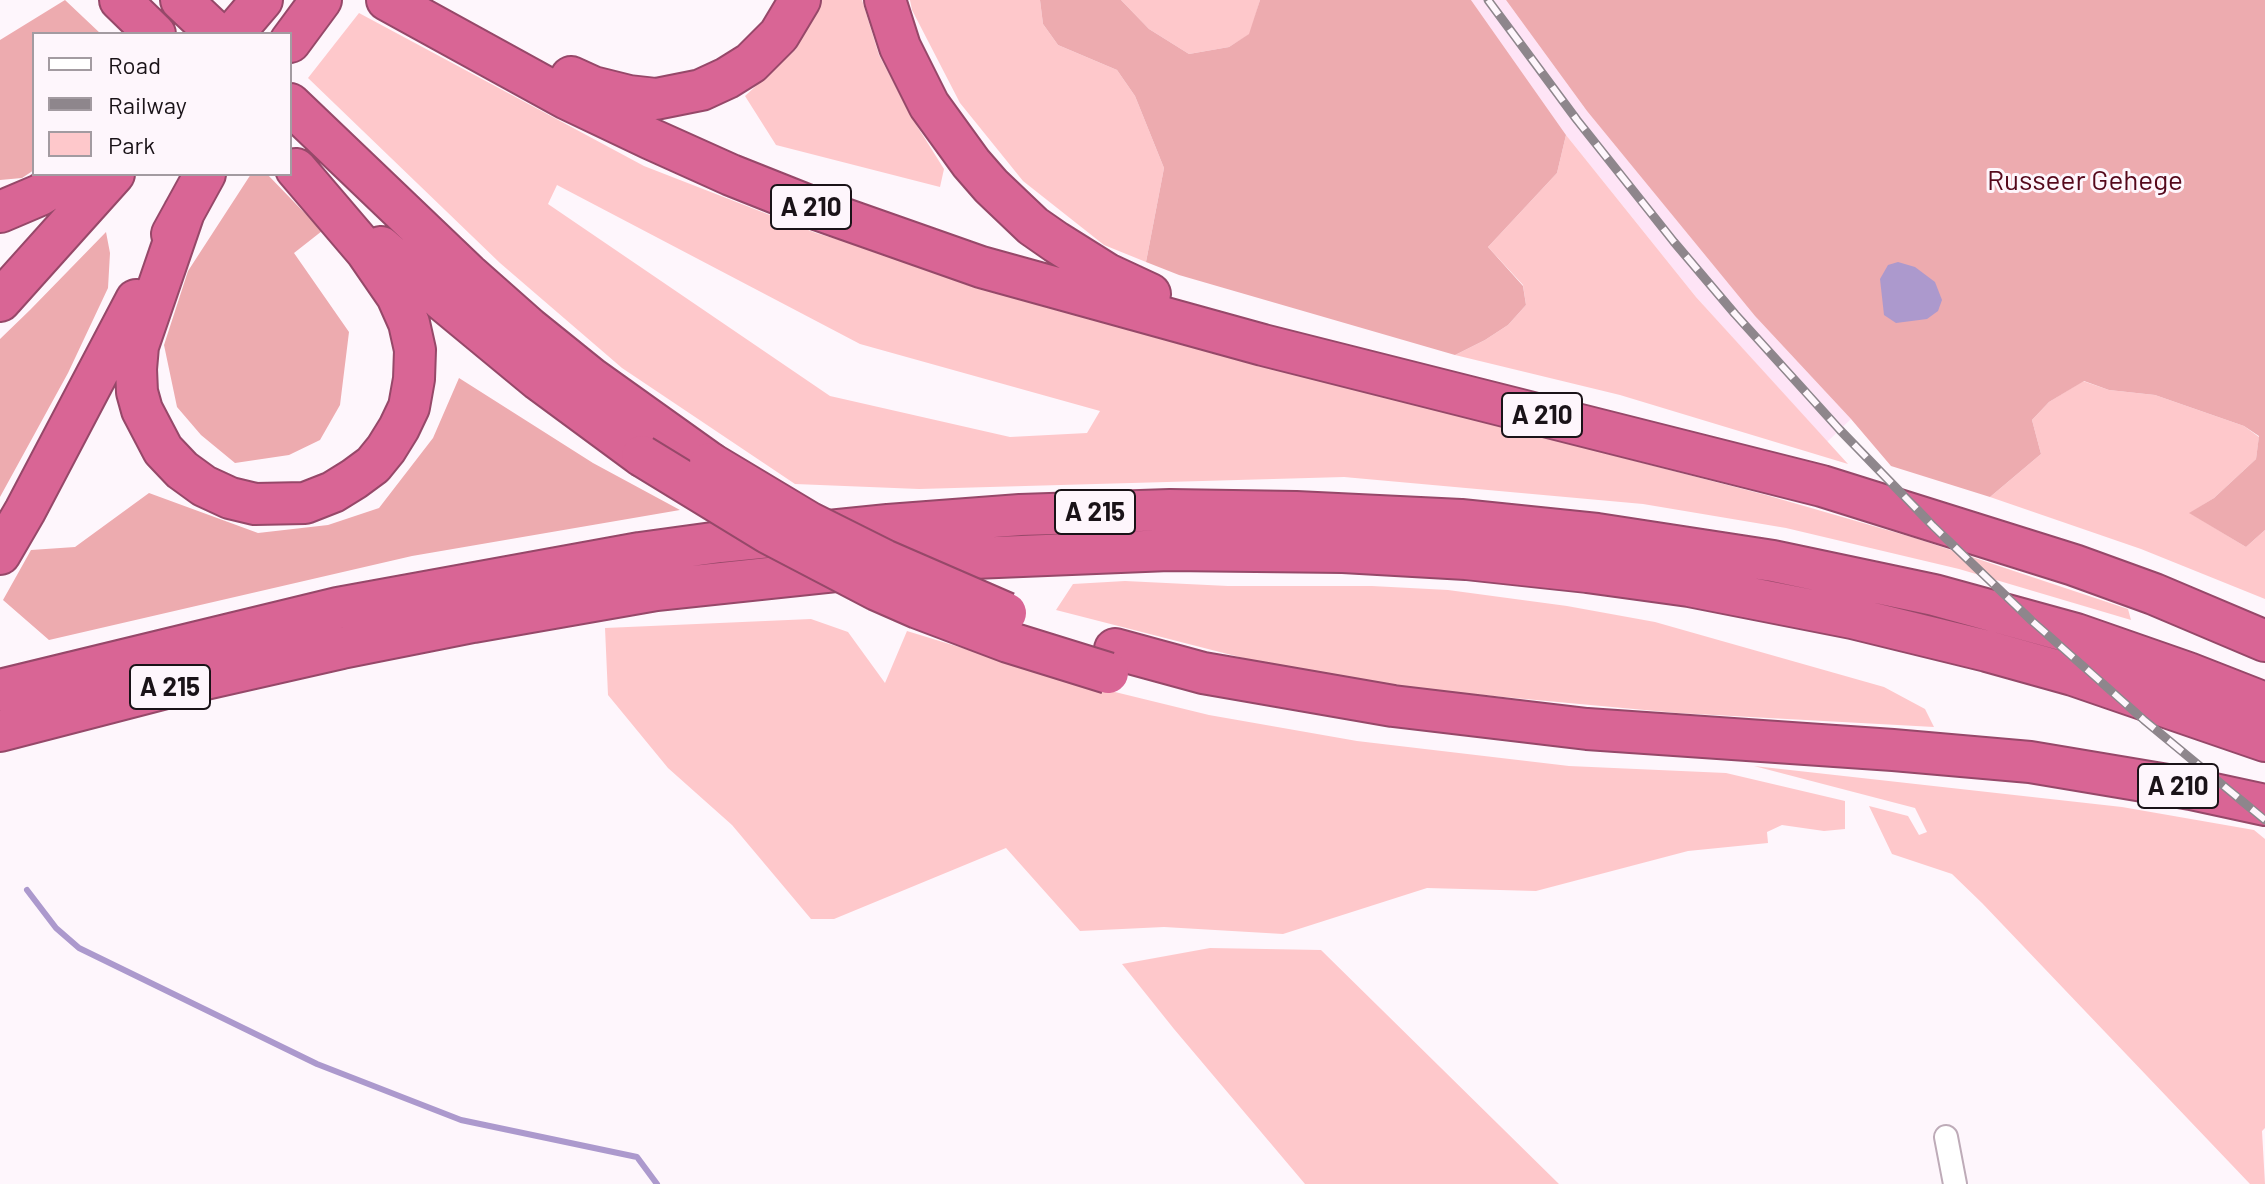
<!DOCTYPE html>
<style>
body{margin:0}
#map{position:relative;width:2265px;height:1184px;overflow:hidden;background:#fef6fc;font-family:Barlow,sans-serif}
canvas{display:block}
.legend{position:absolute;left:32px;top:32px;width:260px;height:144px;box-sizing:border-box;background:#fef6fc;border:2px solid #a39ba1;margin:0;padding:10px 14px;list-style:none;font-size:24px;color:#1a1318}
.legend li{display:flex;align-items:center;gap:16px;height:40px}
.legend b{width:40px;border:2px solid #a39ba1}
</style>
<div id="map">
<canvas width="2265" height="1184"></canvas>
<ul class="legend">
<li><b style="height:10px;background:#fff"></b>Road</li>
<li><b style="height:10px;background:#8e868c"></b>Railway</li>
<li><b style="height:22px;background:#fec8cb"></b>Park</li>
</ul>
</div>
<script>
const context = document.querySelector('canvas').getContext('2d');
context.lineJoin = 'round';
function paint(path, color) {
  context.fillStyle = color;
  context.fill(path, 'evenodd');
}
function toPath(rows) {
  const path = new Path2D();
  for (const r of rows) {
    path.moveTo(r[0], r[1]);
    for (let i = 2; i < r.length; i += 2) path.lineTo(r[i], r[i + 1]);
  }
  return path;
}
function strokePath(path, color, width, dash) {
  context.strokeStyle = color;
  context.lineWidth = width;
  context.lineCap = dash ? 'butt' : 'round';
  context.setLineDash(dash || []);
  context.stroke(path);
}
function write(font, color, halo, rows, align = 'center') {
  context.font = font + ' Barlow,sans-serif';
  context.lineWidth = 6;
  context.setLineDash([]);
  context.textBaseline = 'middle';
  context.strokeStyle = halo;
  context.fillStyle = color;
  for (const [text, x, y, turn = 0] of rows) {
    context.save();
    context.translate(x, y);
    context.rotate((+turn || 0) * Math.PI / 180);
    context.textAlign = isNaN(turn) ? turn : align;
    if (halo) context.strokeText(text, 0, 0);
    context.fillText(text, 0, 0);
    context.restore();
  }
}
paint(toPath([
 [1471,0,1506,0,1587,111,1755,316,1851,419,1827,442,1696,297,1623,206,1566,135]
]), '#fee4f6');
paint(toPath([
 [819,0,862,0,879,55,912,118,944,169,940,187,776,145,745,96,796,49],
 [910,0,1040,0,1043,24,1058,45,1117,70,1135,96,1164,168,1146,262,1104,245,1023,181,960,103,912,10],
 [1121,0,1260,0,1250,34,1229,47,1189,54,1149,29],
 [359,13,644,166,816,233,1265,365,1766,495,1915,538,2128,609,2131,620,1959,569,1786,528,1643,504,1344,477,919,489,795,484,622,368,500,263,308,78],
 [557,185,860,344,1100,411,1087,433,1010,437,830,396,548,204],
 [1566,135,1696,297,1848,464,1620,395,1455,355,1485,340,1508,325,1526,305,1523,285,1488,247,1557,173],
 [2083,381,2109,390,2155,395,2244,426,2259,437,2256,459,2214,498,2190,513,2246,547,2265,530,2265,599,2141,549,1990,497,2041,454,2032,420,2049,402],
 [1125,581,1228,586,1372,586,1448,590,1567,606,1655,622,1884,687,1925,709,1934,727,1677,713,1417,689,1251,660,1056,610,1073,584],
 [811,619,848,632,885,683,907,631,1070,681,1209,715,1357,741,1569,766,1726,773,1845,801,1845,829,1824,831,1782,825,1767,832,1768,843,1688,851,1536,891,1427,888,1283,934,1164,927,1080,931,1006,848,834,919,811,919,732,825,668,768,608,695,605,628],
 [1754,766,2122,807,2254,830,2265,839,2265,1128,2262,1131,2265,1184,2250,1184,1982,903,1952,874,1892,854,1869,806,1908,816,1919,835,1927,832,1915,808],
 [1210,948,1321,950,1559,1184,1305,1184,1174,1029,1122,964]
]), '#fec8cb');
paint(toPath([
 [65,0,101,34,34,34,34,170,22,178,0,180,0,40],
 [1040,0,1121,0,1149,29,1189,54,1229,47,1249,34,1260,0,1471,0,1566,135,1557,173,1488,247,1523,286,1526,305,1508,325,1485,340,1455,355,1179,275,1146,262,1164,168,1135,96,1117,70,1058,45,1043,24],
 [1506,0,2265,0,2265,530,2246,547,2189,513,2214,498,2256,459,2259,436,2244,426,2155,395,2109,390,2084,381,2049,402,2032,420,2041,454,1990,497,1891,466,1851,419,1755,316,1587,111],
 [251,174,267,174,322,231,294,253,349,332,340,405,320,440,289,455,235,463,201,435,177,407,164,345,188,271],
 [106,232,110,253,108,288,68,373,0,497,0,339,30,310],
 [459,378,593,463,680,510,412,556,49,640,3,600,31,550,75,547,149,493,258,533,328,525,379,508,433,438]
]), '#edabaf');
paint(toPath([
 [1898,262,1915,267,1935,282,1942,300,1938,311,1927,319,1896,323,1884,315,1880,279,1888,265]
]), '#ac99cd');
strokePath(toPath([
 [27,890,56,928,79,948,317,1064,461,1120,637,1157,657,1184]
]), '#ac99cd', 6);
const minor = toPath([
 [1946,1137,1955,1184]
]);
const motorway = toPath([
 [120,0,155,34],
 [181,0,217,34],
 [387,0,567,99,651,139,731,175,819,210,981,267,1263,345,1822,486,2074,565,2154,594,2265,641],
 [885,0,900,47,929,105,971,163,991,186,1033,226,1056,242,1107,274,1150,294],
 [233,34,262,0],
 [290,42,321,0],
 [571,77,593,87,629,96,656,99,701,90,727,78,751,63,779,35,800,0],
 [290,104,468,274,529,328,591,378,710,463],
 [0,212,40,195,74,174],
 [184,212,138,346,136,369,137,392,142,410,163,450,182,470,204,486,230,498,255,504,305,503,333,492,354,479,373,465,386,449,399,428,409,407,414,379,415,350,409,323,397,296,366,251,296,169],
 [172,234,205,174],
 [381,247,441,299,539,380,642,456],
 [0,301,114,174],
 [0,554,25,511,136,300],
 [1115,649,1203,673,1393,706,1587,729,1893,750,2030,762,2191,789,2265,805],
 [0,690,338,608,640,553,720,542,888,525,1020,515,1170,510,1296,512,1461,520,1597,534,1773,561,1934,595,2076,634,2188,673,2265,703],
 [0,731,170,687,342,648,473,622,656,590,949,559,1169,550,1343,552,1466,559,1587,572,1689,586,1852,618,1987,651,2073,675,2265,741]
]);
strokePath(minor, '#beabb8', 26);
strokePath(motorway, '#964869', 44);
strokePath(minor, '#fff', 22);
strokePath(motorway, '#d96595', 40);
const rail = toPath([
 [1488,0,1577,120,1674,242,1735,314,1840,430,1933,526,2032,621,2144,720,2265,820]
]);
strokePath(rail, '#8e868c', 9);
strokePath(rail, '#fef6fc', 6, [18]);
const motorwayBridge = toPath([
 [642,456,768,533,877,590,918,608,1008,642,1108,673],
 [710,463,810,523,884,560,1006,613]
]);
strokePath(motorwayBridge, '#964869', 44, []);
strokePath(motorwayBridge, '#d96595', 40);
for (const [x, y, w] of [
 [811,207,80],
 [1542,415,80],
 [1095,512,80],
 [170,687,80],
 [2178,786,80]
]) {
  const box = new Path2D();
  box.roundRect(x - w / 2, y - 22, w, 44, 6);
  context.fillStyle = '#fef6fc';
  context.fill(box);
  strokePath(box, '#1a1318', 2);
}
write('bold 26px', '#1a1318', null, [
 ["A 210",811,207],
 ["A 210",1542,415],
 ["A 215",1095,512],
 ["A 215",170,687],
 ["A 210",2178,786]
]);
write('28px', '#55081b', '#fef6fc', [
 ["Russeer Gehege",2085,181]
]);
</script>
